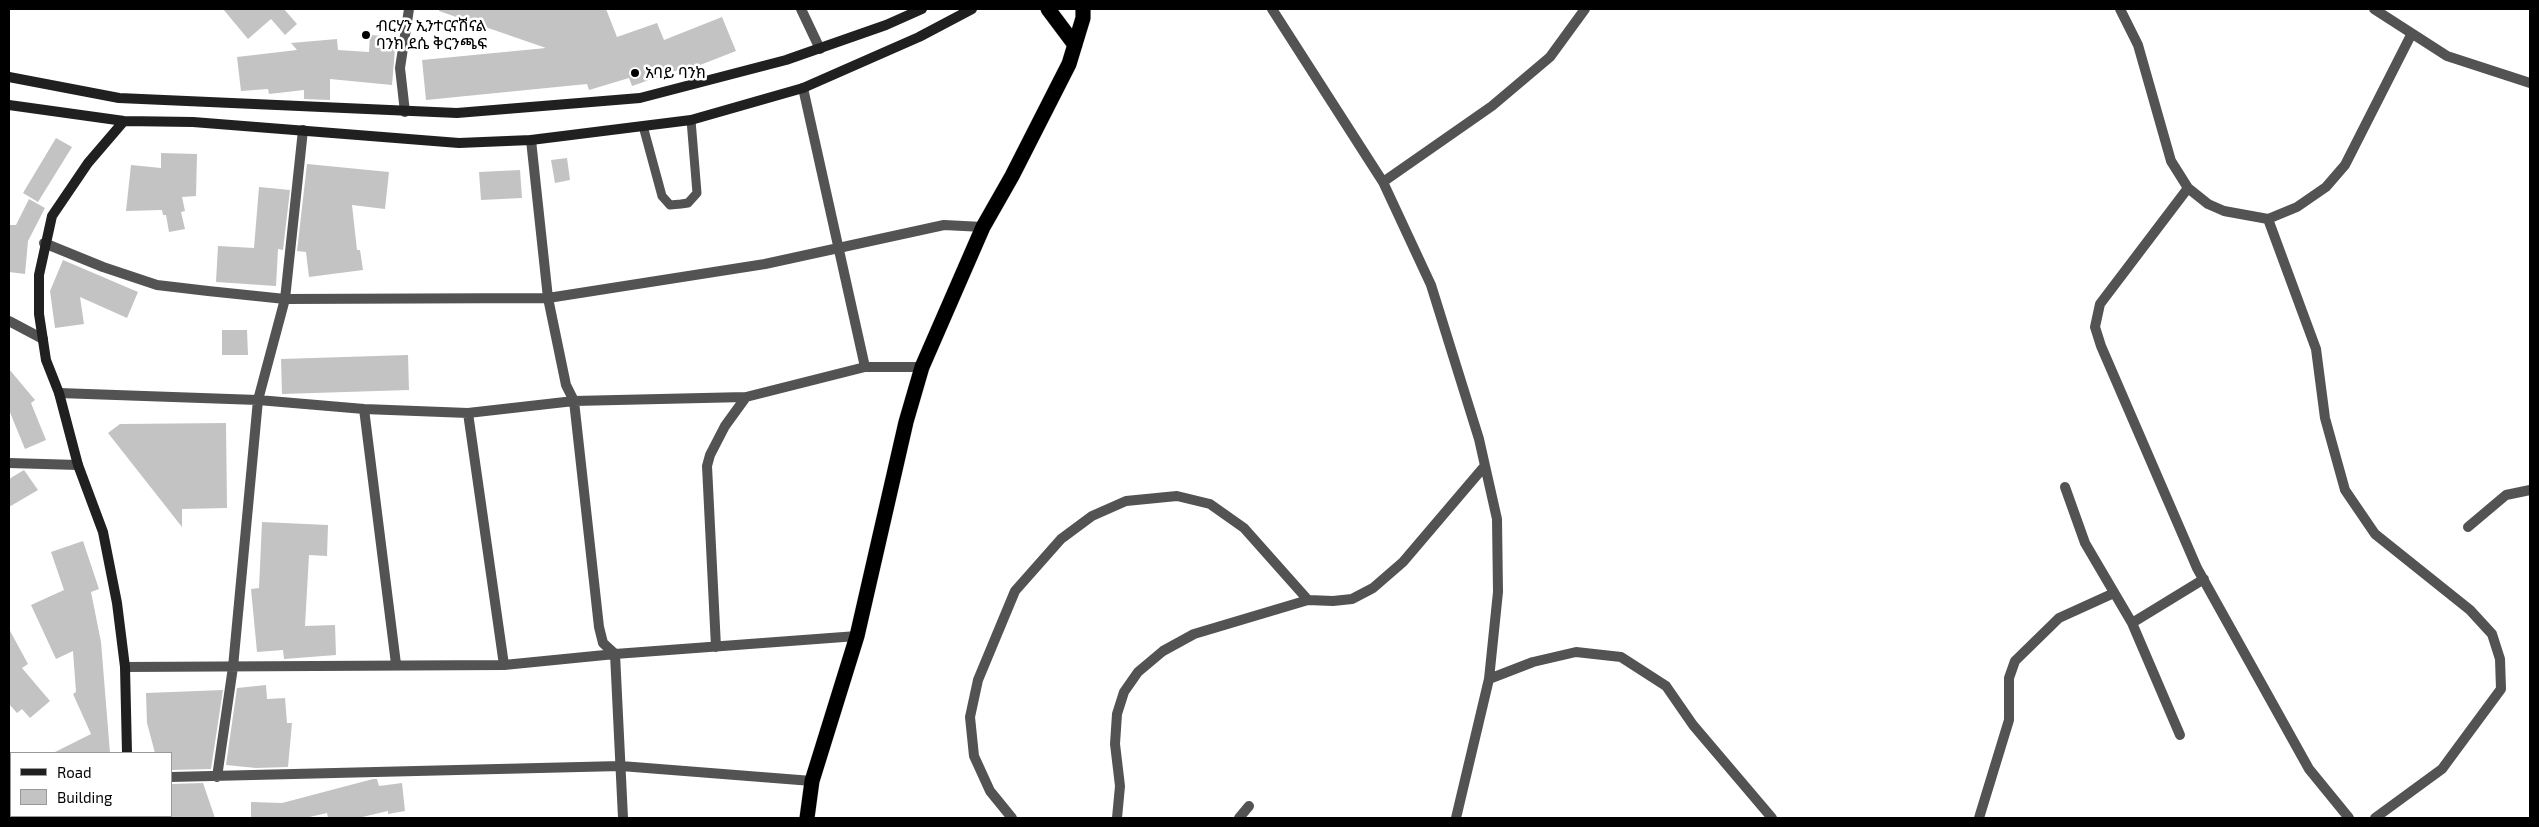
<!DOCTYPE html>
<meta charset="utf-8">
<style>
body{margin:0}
#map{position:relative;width:2539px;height:827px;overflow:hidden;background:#fff;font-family:"Exo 2",sans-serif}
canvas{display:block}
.frame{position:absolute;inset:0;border:10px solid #000;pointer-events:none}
.legend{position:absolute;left:10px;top:752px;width:162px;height:65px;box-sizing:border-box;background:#fff;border:1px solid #999;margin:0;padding:6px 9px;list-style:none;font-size:15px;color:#000}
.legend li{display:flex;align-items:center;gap:10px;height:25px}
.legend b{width:25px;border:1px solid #999}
</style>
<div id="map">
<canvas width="2539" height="827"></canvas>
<div class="frame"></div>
<ul class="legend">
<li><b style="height:6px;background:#202020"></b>Road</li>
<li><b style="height:14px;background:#c3c3c3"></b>Building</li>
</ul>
</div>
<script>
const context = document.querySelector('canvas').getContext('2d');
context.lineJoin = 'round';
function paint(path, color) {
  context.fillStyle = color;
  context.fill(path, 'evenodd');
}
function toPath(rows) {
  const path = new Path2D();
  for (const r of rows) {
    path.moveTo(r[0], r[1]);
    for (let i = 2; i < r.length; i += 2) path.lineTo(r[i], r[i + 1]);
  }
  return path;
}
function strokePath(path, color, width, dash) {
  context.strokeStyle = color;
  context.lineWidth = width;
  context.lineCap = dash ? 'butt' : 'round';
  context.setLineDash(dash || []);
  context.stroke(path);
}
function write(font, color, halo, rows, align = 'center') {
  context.font = font + ' "Exo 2","Noto Sans Ethiopic",sans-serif';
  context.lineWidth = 5;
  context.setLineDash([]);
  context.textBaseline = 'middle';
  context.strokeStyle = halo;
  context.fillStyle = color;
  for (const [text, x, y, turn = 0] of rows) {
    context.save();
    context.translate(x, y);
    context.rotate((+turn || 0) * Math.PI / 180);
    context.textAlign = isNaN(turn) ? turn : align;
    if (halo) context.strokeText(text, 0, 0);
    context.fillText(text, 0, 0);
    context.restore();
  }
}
paint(toPath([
 [223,9,284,9,297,24,285,35,271,19,248,39],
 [439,9,606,9,617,37,657,23,664,40,722,17,736,51,682,72,681,69,632,86,629,78,589,90,587,84,426,100,422,60,546,48,439,11],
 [370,35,396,37,392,85,330,79,330,100,304,99,304,90,269,94,268,89,241,91,237,57,297,50,291,43,337,39,338,50,369,52],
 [56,138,72,147,38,202,23,193],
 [161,153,197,154,196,196,182,197,185,211,181,212,185,229,169,232,166,215,163,215,162,210,126,211,131,165,161,168],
 [567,158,570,180,555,183,551,160],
 [307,164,389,172,385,209,352,205,357,250,360,250,363,270,309,277,306,252,297,251],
 [520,170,522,198,481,200,479,172],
 [259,187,290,190,283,250,278,249,276,286,216,282,218,246,254,248],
 [29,199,45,208,28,241,25,274,9,272,9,225,16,225],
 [63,260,138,292,127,318,80,297,84,324,55,328,50,291],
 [222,330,247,330,248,355,222,355],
 [408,355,409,390,282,394,281,359],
 [9,369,35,400,31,403,46,440,25,449,9,410],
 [226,423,227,508,182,509,182,527,108,433,120,424],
 [24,470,38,490,9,507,9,479],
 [262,522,328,525,327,556,309,555,305,626,335,625,336,655,284,659,283,650,257,652,251,589,259,588],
 [83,541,99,589,91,592,101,642,110,753,53,753,91,734,73,694,76,692,73,651,56,659,31,605,64,590,51,552],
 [9,629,28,664,22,668,50,701,30,718,22,709,17,713,9,704],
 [266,685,267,699,285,698,287,723,292,723,288,767,256,768,226,765,237,688],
 [223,690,211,769,171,770,171,753,155,753,147,723,146,693],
 [373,779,377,779,379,786,402,783,405,811,388,814,388,811,358,818,328,818,327,813,305,818,251,818,251,802,282,803],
 [203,783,215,818,171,818,171,784]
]), '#c3c3c3');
const highway = toPath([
 [1048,9,1075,45],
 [807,818,812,781,857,636,906,422,922,367,983,227,1012,176,1069,64,1083,18,1083,9]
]);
strokePath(highway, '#dbdbdb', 16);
strokePath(toPath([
 [643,126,662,196,670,205,681,204,688,203,697,193,691,120]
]), '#535353', 9);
strokePath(toPath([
 [801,9,820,49],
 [1272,9,1383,182,1431,285,1479,439,1497,519,1498,592,1489,679,1456,818],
 [2120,9,2138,45,2171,161,2188,188,2208,204,2224,211,2268,219,2297,207,2326,187,2345,165,2411,35],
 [2374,9,2447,56,2530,83],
 [803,88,865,367],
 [405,112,400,68,409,9],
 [531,140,548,298,566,385,574,401,599,627,603,643,615,654,623,818],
 [1383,182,1492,106,1550,57,1585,9],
 [2188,188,2100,304,2095,327,2101,346,2197,568,2309,769,2349,818],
 [2268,219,2316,349,2325,418,2345,490,2375,534,2470,610,2492,634,2500,659,2501,689,2442,769,2375,818],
 [44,243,103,267,157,285,208,291,285,299,548,298,765,264,944,225,983,227],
 [9,321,43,339],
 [59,393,258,400,364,409,468,413,574,401,746,397,865,367,922,367],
 [364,409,396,664],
 [468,413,504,665],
 [9,463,78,465],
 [2065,487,2085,543,2132,623,2180,735],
 [2468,527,2506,495,2530,490],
 [2132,623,2204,579],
 [716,647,707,466,710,455,725,426,746,397],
 [125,667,504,665,615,654,857,636],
 [1489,679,1533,662,1576,652,1621,657,1666,686,1693,725,1772,818],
 [171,777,621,766,812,781],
 [217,777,233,667,258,400,285,299,303,130],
 [1012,818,990,791,974,756,970,717,978,680,1015,591,1061,539,1092,516,1126,501,1177,496,1210,504,1244,528,1308,600],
 [1117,818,1120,786,1115,744,1117,714,1124,692,1138,672,1163,651,1194,634,1308,600,1333,601,1352,599,1373,588,1403,562,1483,468],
 [1239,818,1249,806],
 [1979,818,2009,720,2009,678,2015,661,2059,618,2114,593]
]), '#535353', 10);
strokePath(toPath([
 [9,77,119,98,457,113,640,98,786,60,886,25,922,9],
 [9,105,124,121,193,122,459,143,531,140,691,120,803,88,919,37,972,9],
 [124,121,88,163,52,216,39,275,39,314,46,360,59,393,78,465,103,532,117,603,125,667,127,753],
 [127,818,127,816]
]), '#202020', 10);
strokePath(highway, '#000', 15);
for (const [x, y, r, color] of [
 [366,35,5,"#000"],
 [635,73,5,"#000"]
]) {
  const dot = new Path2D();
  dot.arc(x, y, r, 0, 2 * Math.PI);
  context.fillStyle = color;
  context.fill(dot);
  strokePath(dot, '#fff', 2);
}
write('16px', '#000', '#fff', [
 ["ብርሃን ኢንተርናሽናል",376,26],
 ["ባንክ ደሴ ቅርንጫፍ",376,44],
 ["አባይ ባንክ",645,73]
], 'left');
</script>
